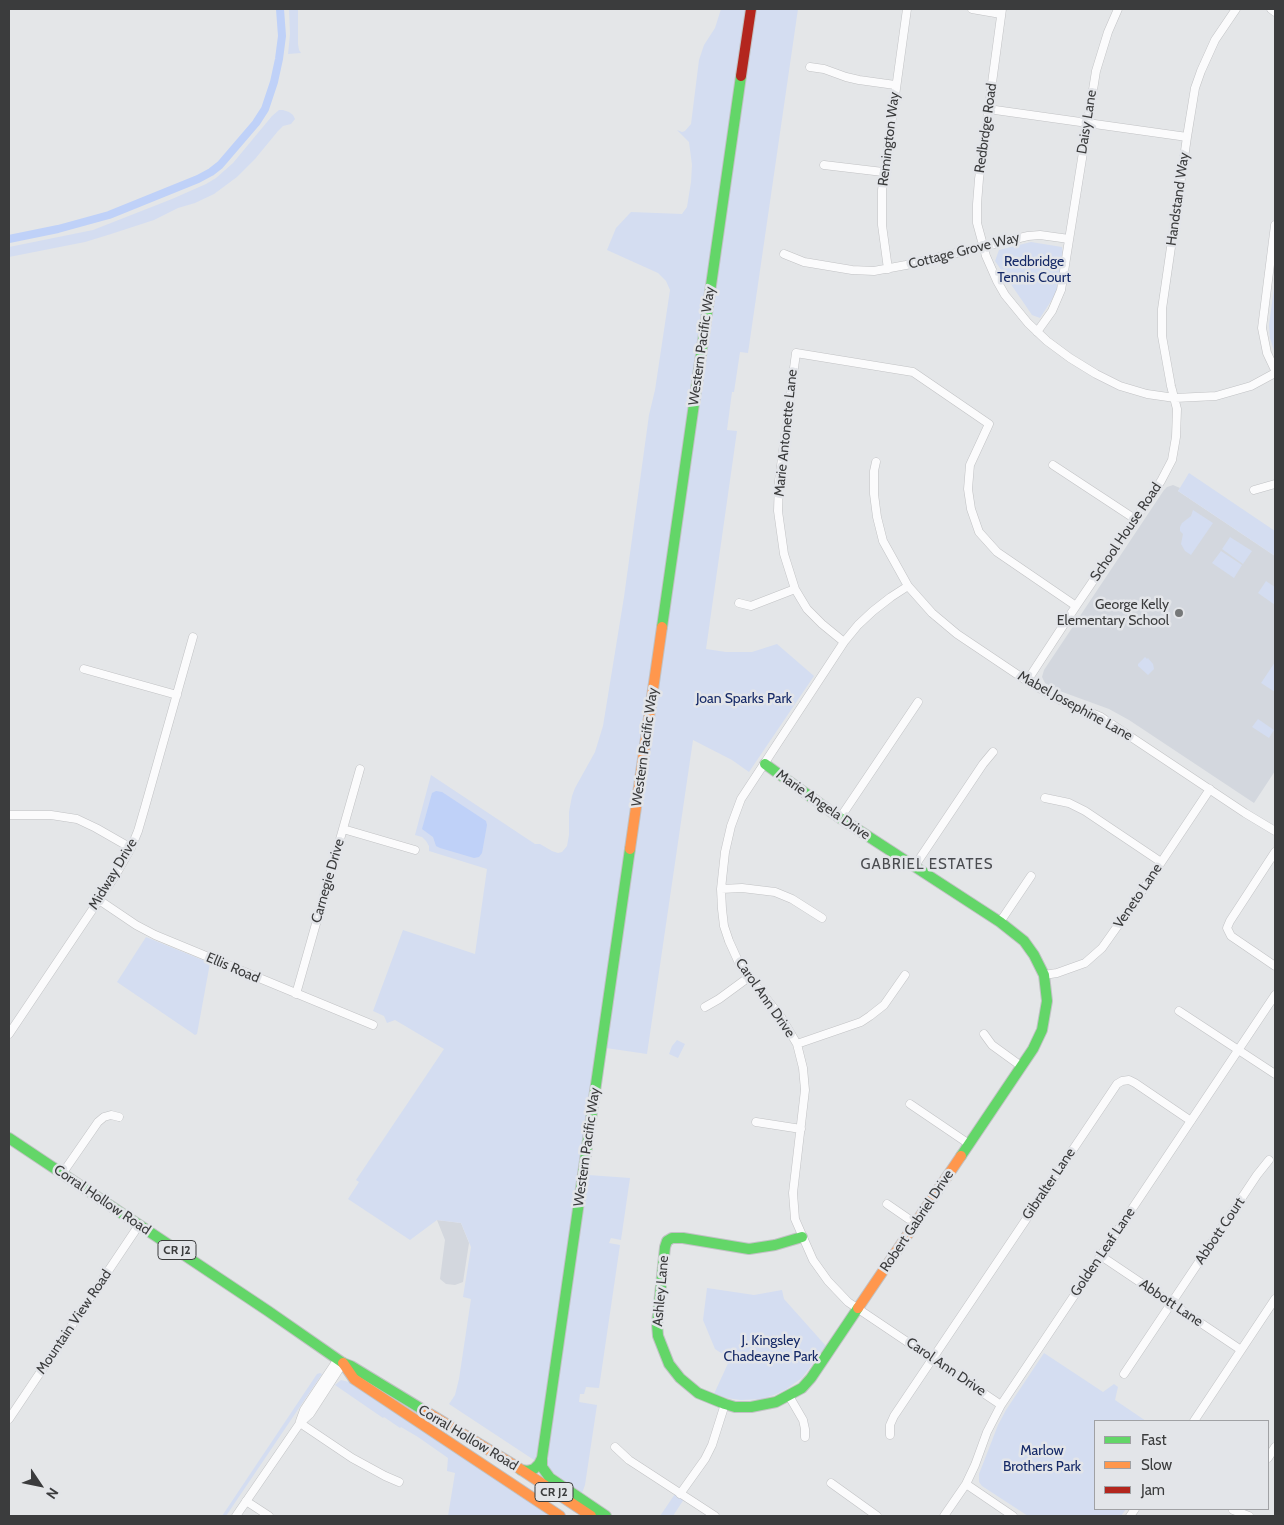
<!DOCTYPE html>
<style>
body{margin:0}
#map{position:relative;width:1284px;height:1525px;overflow:hidden;background:#e4e6e8;font-family:Cabin,sans-serif}
canvas{display:block}
.frame{position:absolute;inset:0;border:10px solid #3b3c3d;pointer-events:none}
.legend{position:absolute;left:1094px;top:1420px;width:175px;height:90px;box-sizing:border-box;background:#e3e5e9;border:1px solid #a0a1a4;margin:0;padding:6px 9px;list-style:none;font-size:15px;color:#3b3c3d}
.legend li{display:flex;align-items:center;gap:10px;height:25px}
.legend b{width:25px;border:1px solid #a0a1a4}
.north{position:absolute;left:15px;top:1460px;width:50px;height:50px;-webkit-text-stroke:4px #e3e5e9;paint-order:stroke;rotate:124deg;font-size:14px;font-weight:700;line-height:20px;text-align:center;color:#3b3c3d}
.north::after{content:'';display:block;margin:auto;width:18px;height:22px;background:#3b3c3d;clip-path:polygon(50% 0,100% 100%,50% 72%,0 100%)}
</style>
<div id="map">
<canvas width="1284" height="1525"></canvas>
<div class="frame"></div>
<ul class="legend">
<li><b style="height:6px;background:#63d668"></b>Fast</li>
<li><b style="height:6px;background:#ff974d"></b>Slow</li>
<li><b style="height:6px;background:#b3261e"></b>Jam</li>
</ul>
<div class="north">N</div>
</div>
<script>
const context = document.querySelector('canvas').getContext('2d');
context.lineJoin = 'round';
function paint(path, color) {
  context.fillStyle = color;
  context.fill(path, 'evenodd');
}
function toPath(rows) {
  const path = new Path2D();
  for (const r of rows) {
    path.moveTo(r[0], r[1]);
    for (let i = 2; i < r.length; i += 2) path.lineTo(r[i], r[i + 1]);
  }
  return path;
}
function strokePath(path, color, width, dash) {
  context.strokeStyle = color;
  context.lineWidth = width;
  context.lineCap = dash ? 'butt' : 'round';
  context.setLineDash(dash || []);
  context.stroke(path);
}
function write(font, color, halo, rows, align = 'center') {
  context.font = font + ' Cabin,sans-serif';
  context.lineWidth = 5;
  context.setLineDash([]);
  context.textBaseline = 'middle';
  context.strokeStyle = halo;
  context.fillStyle = color;
  for (const [text, x, y, turn = 0] of rows) {
    context.save();
    context.translate(x, y);
    context.rotate((+turn || 0) * Math.PI / 180);
    context.textAlign = isNaN(turn) ? turn : align;
    if (halo) context.strokeText(text, 0, 0);
    context.fillText(text, 0, 0);
    context.restore();
  }
}
paint(toPath([
 [1173,485,1180,488,1178,491,1275,556,1275,771,1254,803,1129,720,1109,709,1057,690,1045,683,1042,677,1044,670,1164,490,1167,487],
 [437,1220,461,1223,469,1243,463,1282,455,1285,446,1284,440,1279,445,1240]
]), '#d3d7de');
paint(toPath([
 [289,9,298,9,298,44,299,50,301,53,288,54,290,34],
 [721,9,748,9,540,1453,534,1460,449,1404,455,1395,459,1379,471,1299,463,1297,471,1247,461,1223,437,1220,410,1240,348,1199,359,1182,356,1180,444,1049,395,1020,387,1023,384,1016,373,1011,403,930,475,954,487,869,429,851,429,846,426,841,422,837,415,835,431,775,535,844,540,844,552,851,558,853,562,852,567,846,569,835,569,812,572,796,575,788,595,752,603,726,624,597,649,415,655,390,670,290,666,281,658,273,607,250,616,228,631,212,682,214,687,207,691,182,692,165,689,142,677,130,682,132,685,131,691,124,699,60,704,45,715,28],
 [755,9,798,9,748,353,740,352,734,392,732,392,727,430,737,431,706,649,726,652,752,652,777,644,814,676,749,772,732,760,693,740,647,1054,606,1048],
 [279,110,283,110,289,112,293,115,295,119,291,124,283,126,278,131,255,159,237,177,214,194,195,203,178,208,154,220,111,234,85,242,9,257,9,247,93,230,172,199,206,184,216,178,233,163,272,116],
 [1031,242,1062,247,1063,254,1060,281,1055,295,1040,318,1032,315,995,261,999,250],
 [1275,281,1275,354,1270,338,1269,325],
 [1189,473,1275,531,1275,556,1178,491],
 [1193,510,1213,523,1191,555,1185,551,1181,544,1183,534,1180,531,1180,527,1182,523,1191,516],
 [1230,537,1252,551,1243,564,1222,549],
 [1221,551,1242,565,1234,578,1212,563],
 [1266,581,1275,587,1275,605,1258,593],
 [1145,657,1147,659,1148,658,1153,664,1154,669,1148,675,1138,666,1138,664],
 [1275,662,1275,692,1261,683],
 [1258,719,1274,730,1269,738,1252,727],
 [146,937,210,963,197,1034,195,1035,117,982],
 [677,1040,685,1044,678,1058,669,1054,672,1046],
 [588,1175,630,1178,621,1240,611,1238,609,1243,620,1245,599,1388,586,1387,584,1394,580,1394,579,1402,597,1405,585,1485,582,1493,549,1470,546,1459],
 [707,1288,754,1295,782,1290,784,1299,826,1346,802,1378,785,1390,774,1395,762,1399,741,1400,726,1398,714,1394,730,1359,715,1349,703,1320],
 [1044,1353,1103,1392,1114,1384,1118,1387,1115,1400,1146,1421,1095,1421,1095,1509,1126,1509,1121,1516,1028,1516,982,1486,979,1482,979,1474,998,1425,1006,1410],
 [320,1373,322,1374,226,1516,222,1516,317,1374],
 [341,1380,349,1382,552,1516,448,1516,455,1473,447,1471,448,1458,418,1437,401,1427,400,1428,384,1417,383,1418,335,1385],
 [675,1494,684,1499,673,1516,660,1516]
]), '#d4ddf1');
paint(toPath([
 [436,791,442,792,486,821,487,825,482,853,479,857,474,858,440,848,436,846,433,837,422,829,432,793]
]), '#bfd1f8');
strokePath(toPath([
 [9,239,58,229,109,215,198,179,211,172,220,165,256,123,265,109,274,82,279,59,282,36,280,9]
]), '#bfd1f8', 8);
const street = toPath([
 [972,9,1001,14],
 [1002,9,979,179,977,204,977,223,986,256,997,281,1005,295,1028,323,1047,341,1070,358,1096,374,1120,386,1147,394,1175,398,1216,396,1251,386,1275,373],
 [1271,9,1275,12],
 [810,67,824,69,846,77,859,80,895,85],
 [988,109,1187,137],
 [824,165,883,172],
 [1275,225,1262,328,1267,353,1275,370],
 [784,254,804,262,852,270,874,271,906,265,1028,236,1040,235,1069,239],
 [888,269,882,225,882,190,907,9],
 [1037,332,1052,311,1061,290,1096,71,1108,32,1118,9],
 [876,462,874,471,874,494,877,517,883,541,908,586,932,613,957,634,1027,681,1060,700,1101,717,1245,813,1275,831],
 [1053,465,1135,519],
 [1254,490,1275,484],
 [908,586,891,597,873,611,858,625,844,642,741,799,731,826,725,852,721,889,722,909,724,926,729,941,739,963,749,977,781,1017,797,1044,803,1068,805,1090,793,1193,795,1219,813,1260,828,1281,848,1302,1001,1405],
 [739,603,751,606,795,589],
 [844,642,822,624,807,609,795,589,784,554,778,511,779,481,796,353,913,372,989,424,970,465,968,489,971,509,979,532,997,552,1076,606],
 [84,669,177,695],
 [1027,681,1076,606,1161,481,1172,460,1176,437,1177,409,1171,386,1162,336,1162,309,1187,137,1195,88,1201,71,1215,40,1236,9],
 [1045,798,1069,803,1085,811,1161,862],
 [9,815,51,815,77,819,96,828,131,848],
 [840,818,918,702],
 [343,829,415,850],
 [1275,852,1230,921,1227,928,1231,936,1275,966],
 [914,867,983,764,993,752],
 [721,889,742,888,775,892,792,899,822,918],
 [99,900,136,925,155,935,373,1025],
 [1000,922,1031,876],
 [1044,975,1057,973,1085,963,1102,948,1136,900,1210,789],
 [296,994,360,769],
 [705,1007,719,999,749,977],
 [1179,1011,1275,1074],
 [9,1034,115,876,131,848,138,831,145,807,193,637],
 [984,1034,992,1045,1021,1066],
 [797,1044,861,1022,870,1016,884,1005,905,975],
 [910,1104,969,1144],
 [756,1122,801,1129],
 [62,1174,98,1122,104,1117,111,1115,119,1117],
 [887,1204,916,1224],
 [1101,1256,1241,1350],
 [1124,1374,1257,1175,1269,1160],
 [789,1396,803,1420,805,1429,805,1437],
 [9,1419,139,1225],
 [300,1421,304,1410,338,1359],
 [1194,1421,1275,1299],
 [300,1423,352,1458,385,1476,399,1482],
 [890,1435,890,1425,894,1416,1117,1084,1122,1081,1129,1080,1135,1083,1191,1121],
 [615,1447,629,1460,715,1516],
 [1268,1458,1275,1447],
 [831,1483,877,1516],
 [966,1484,1013,1516],
 [680,1494,705,1459,712,1445,725,1404],
 [246,1501,269,1516],
 [1233,1510,1249,1516],
 [236,1516,300,1423,310,1414,343,1363],
 [944,1516,966,1484,975,1465,987,1432,1001,1405,1275,995],
 [1130,1516,1135,1509]
]);
const fast = toPath([
 [662,627,741,76],
 [765,764,840,818,1000,922,1024,941,1034,955,1044,975,1047,1001,1042,1030,1033,1049,961,1156],
 [9,1138,268,1311,343,1363,351,1366,425,1411],
 [802,1237,775,1245,749,1249,683,1238,672,1238,667,1241,665,1247,657,1324,658,1336,669,1364,680,1378,698,1393,725,1404,735,1407,751,1407,776,1402,802,1388,811,1378,858,1308],
 [542,1458,542,1467,550,1478,606,1516],
 [521,1470,528,1471,534,1469,539,1464,542,1458,630,849]
]);
const slow = toPath([
 [630,849,662,627],
 [858,1308,961,1156],
 [343,1363,354,1379,560,1516],
 [425,1411,517,1467,591,1516]
]);
const jam = toPath([
 [741,76,751,9]
]);
strokePath(street, '#c1c2c4', 9);
strokePath(fast, '#c1c2c4', 12);
strokePath(slow, '#c1c2c4', 12);
strokePath(jam, '#c1c2c4', 12);
strokePath(street, '#fbfbfc', 8);
strokePath(fast, '#63d668', 10);
strokePath(slow, '#ff974d', 10);
strokePath(jam, '#b3261e', 10);
for (const [x, y, r, color] of [
 [1179,613,5,"#767879"]
]) {
  const dot = new Path2D();
  dot.arc(x, y, r, 0, 2 * Math.PI);
  context.fillStyle = color;
  context.fill(dot);
  strokePath(dot, '#e3e5e9', 2);
}
for (const [x, y, w] of [
 [177,1250,38],
 [554,1492,38]
]) {
  const box = new Path2D();
  box.roundRect(x - w / 2, y - 9.5, w, 19, 4);
  context.fillStyle = '#e3e5e9';
  context.fill(box);
  strokePath(box, '#3b3c3d', 1);
}
write('bold 12px', '#3b3c3d', null, [
 ["CR J2",177,1250],
 ["CR J2",554,1492]
]);
write('14px', '#3b3c3d', '#e3e5e9', [
 ["Daisy Lane",1087,122,-81],
 ["Redbrdge Road",986,128,-82],
 ["Remington Way",889,139,-83],
 ["Handstand Way",1178,199,-82],
 ["Cottage Grove Way",964,251,-14],
 ["Western Pacific Way",702,346,-82],
 ["Marie Antonette Lane",786,433,-84],
 ["School House Road",1126,532,-56],
 ["Mabel Josephine Lane",1075,706,29],
 ["Western Pacific Way",645,747,-82],
 ["Marie Angela Drive",823,805,35],
 ["Midway Drive",113,874,-59],
 ["Carnegie Drive",328,881,-74],
 ["Veneto Lane",1138,896,-56],
 ["Ellis Road",233,968,23],
 ["Carol Ann Drive",765,998,55],
 ["Western Pacific Way",587,1147,-82],
 ["Gibralter Lane",1049,1184,-56],
 ["Corral Hollow Road",102,1200,34],
 ["Robert Gabriel Drive",917,1221,-56],
 ["Abbott Court",1220,1231,-56],
 ["Golden Leaf Lane",1103,1252,-56],
 ["Ashley Lane",661,1291,-85],
 ["Abbott Lane",1171,1303,34],
 ["Mountain View Road",74,1322,-56],
 ["Carol Ann Drive",946,1367,34],
 ["Corral Hollow Road",468,1438,31]
]);
write('14px', '#152967', '#e3e5e9', [
 ["Redbridge",1034,262],
 ["Tennis Court",1034,278],
 ["Joan Sparks Park",744,699],
 ["J. Kingsley",771,1341],
 ["Chadeayne Park",771,1357],
 ["Marlow",1042,1451],
 ["Brothers Park",1042,1467]
]);
write('14px', '#3b3c3d', '#e3e5e9', [
 ["George Kelly",1169,605],
 ["Elementary School",1169,621]
], 'right');
context.letterSpacing = '1px';
write('15px', '#4a4c50', '#e3e5e9', [
 ["GABRIEL ESTATES",927,865]
]);
context.letterSpacing = '0px';
</script>
